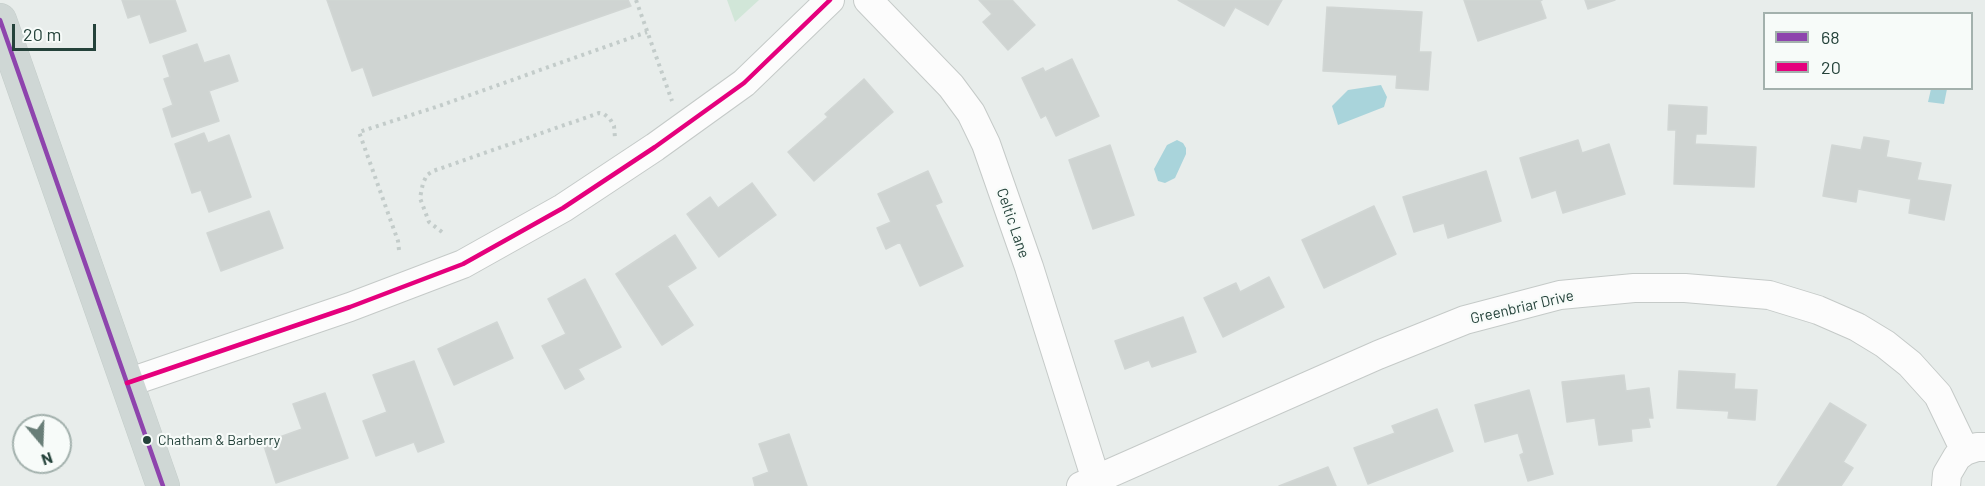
<!DOCTYPE html>
<style>
body{margin:0}
#map{position:relative;width:1985px;height:486px;overflow:hidden;background:#e8edeb;font-family:Barlow,sans-serif}
canvas{display:block}
.legend{position:absolute;left:1763px;top:12px;width:210px;height:78px;box-sizing:border-box;background:#f7fbf9;border:2px solid #a3b1ad;margin:0;padding:8px 10px;list-style:none;font-size:18px;color:#24423a}
.legend li{display:flex;align-items:center;gap:12px;height:30px}
.legend b{width:30px;border:2px solid #a3b1ad}
.north{position:absolute;left:12px;top:414px;width:60px;height:60px;box-sizing:border-box;background:#f7fbf9;border:2px solid #a3b1ad;border-radius:50%;rotate:161deg;font-size:16px;font-weight:700;line-height:24px;text-align:center;color:#24423a}
.north::after{content:'';display:block;margin:auto;width:21px;height:27px;background:#697e78;clip-path:polygon(50% 0,100% 100%,50% 72%,0 100%)}
.scale{position:absolute;left:12px;top:24px;width:84px;height:27px;box-sizing:border-box;border:3px solid #24423a;border-top:0;padding-left:8px;font-size:18px;line-height:21px;white-space:nowrap;color:#24423a;-webkit-text-stroke:4px #f7fbf9;paint-order:stroke}
</style>
<div id="map">
<canvas width="1985" height="486"></canvas>
<ul class="legend">
<li><b style="height:8px;background:#8e44ad"></b>68</li>
<li><b style="height:8px;background:#e5007d"></b>20</li>
</ul>
<div class="north">N</div>
<div class="scale">20 m</div>
</div>
<script>
const context = document.querySelector('canvas').getContext('2d');
context.lineJoin = 'round';
function paint(path, color) {
  context.fillStyle = color;
  context.fill(path, 'evenodd');
}
function toPath(rows) {
  const path = new Path2D();
  for (const r of rows) {
    path.moveTo(r[0], r[1]);
    for (let i = 2; i < r.length; i += 2) path.lineTo(r[i], r[i + 1]);
  }
  return path;
}
function strokePath(path, color, width, dash) {
  context.strokeStyle = color;
  context.lineWidth = width;
  context.lineCap = dash ? 'butt' : 'round';
  context.setLineDash(dash || []);
  context.stroke(path);
}
function write(font, color, halo, rows, align = 'center') {
  context.font = font + ' Barlow,sans-serif';
  context.lineWidth = 4.5;
  context.setLineDash([]);
  context.textBaseline = 'middle';
  context.strokeStyle = halo;
  context.fillStyle = color;
  for (const [text, x, y, turn = 0] of rows) {
    context.save();
    context.translate(x, y);
    context.rotate((+turn || 0) * Math.PI / 180);
    context.textAlign = isNaN(turn) ? turn : align;
    if (halo) context.strokeText(text, 0, 0);
    context.fillText(text, 0, 0);
    context.restore();
  }
}
paint(toPath([
 [727,0,759,0,735,22]
]), '#d1e6d8');
paint(toPath([
 [1381,85,1387,97,1384,107,1338,125,1332,106,1348,90],
 [1931,89,1947,89,1944,104,1928,102],
 [1177,140,1183,143,1186,148,1186,154,1175,178,1165,183,1158,181,1154,169,1167,145]
]), '#a9d4db');
const building = toPath([
 [122,0,175,0,186,31,150,43,140,14,128,18,122,0],
 [327,0,628,0,631,6,373,96,363,67,352,71,327,0],
 [979,0,1012,0,1035,25,1008,50,983,22,992,14,979,0],
 [1178,0,1282,0,1268,25,1235,7,1224,26,1178,0],
 [1464,0,1542,0,1540,1,1546,18,1478,41,1464,0],
 [1585,0,1615,0,1588,9,1585,0],
 [1327,7,1422,12,1419,52,1431,52,1428,90,1396,88,1397,75,1323,71,1327,7],
 [197,44,204,63,229,55,238,81,209,91,219,121,172,137,163,109,173,105,164,79,170,77,163,56,197,44],
 [1072,59,1099,116,1056,136,1046,115,1041,118,1022,78,1043,68,1045,72,1072,59],
 [864,79,893,112,814,181,788,152,828,117,825,114,864,79],
 [1669,105,1707,107,1706,134,1696,134,1695,144,1756,147,1754,187,1674,184,1676,130,1668,130,1669,105],
 [204,133,208,143,229,135,251,197,209,212,201,190,192,193,175,144,204,133],
 [1864,137,1889,141,1886,157,1921,163,1917,180,1951,185,1944,220,1909,213,1911,199,1858,189,1856,202,1823,196,1832,145,1861,150,1864,137],
 [1578,140,1582,153,1609,144,1625,194,1563,213,1556,190,1532,198,1520,158,1578,140],
 [1110,145,1134,215,1093,229,1069,160,1110,145],
 [928,171,942,202,935,205,963,266,920,286,900,242,886,249,877,228,891,222,878,194,928,171],
 [1486,171,1501,221,1448,238,1444,223,1414,232,1403,197,1486,171],
 [752,183,776,215,719,257,687,214,710,197,718,208,752,183],
 [1374,206,1396,254,1324,288,1302,240,1374,206],
 [269,211,283,248,221,271,207,233,269,211],
 [675,235,696,268,667,286,693,325,662,345,616,274,675,235],
 [1269,277,1284,307,1223,337,1204,298,1236,283,1240,292,1269,277],
 [585,279,621,347,578,369,584,379,565,389,542,346,566,334,548,299,585,279],
 [1183,317,1196,352,1152,367,1149,360,1125,369,1115,341,1183,317],
 [497,322,513,358,454,385,438,349,497,322],
 [414,361,444,442,418,452,414,442,376,456,363,421,387,412,373,375,414,361],
 [1679,371,1735,374,1734,389,1757,390,1755,420,1728,418,1729,411,1677,408,1679,371],
 [1624,375,1626,391,1649,388,1653,418,1648,418,1650,427,1631,429,1632,441,1599,445,1595,418,1567,422,1562,382,1624,375],
 [1529,390,1553,474,1528,481,1520,455,1524,453,1518,433,1485,442,1475,405,1529,390],
 [325,393,348,458,276,483,263,443,302,429,293,404,325,393],
 [1830,403,1866,425,1843,462,1853,468,1841,486,1777,486,1830,403],
 [1437,409,1453,451,1368,484,1354,448,1395,433,1392,426,1437,409],
 [789,434,807,486,755,486,753,478,769,472,759,444,789,434],
 [1328,467,1336,486,1279,486,1328,467]
]);
paint(building, '#cfd4d2');
strokePath(building, '#d1d6d4', 1.5);
const minor = toPath([
 [868,0,951,86,971,113,986,144,1029,267,1096,480],
 [127,383,350,307,463,264,563,208,655,147,744,83,830,0],
 [1081,486,1378,355,1465,320,1560,295,1634,288,1685,288,1769,295,1818,310,1857,327,1885,344,1910,364,1938,395,1965,451],
 [1946,486,1947,474,1957,457,1965,451,1977,447,1985,447]
]);
const major = toPath([
 [0,20,163,486]
]);
strokePath(minor, '#c5cac8', 30);
strokePath(major, '#c3ccc9', 34);
strokePath(toPath([
 [636,0,672,101],
 [442,232,429,222,420,198,423,183,427,175,433,171,599,113,604,114,610,119,614,126,615,138],
 [399,250,398,241,359,132,442,105,647,32]
]), '#c3ccca', 4, [3, 4.5]);
strokePath(minor, '#fcfcfc', 28);
strokePath(major, '#cfd7d5', 33);
strokePath(toPath([
 [0,20,163,486]
]), '#8e44ad', 4.5);
strokePath(toPath([
 [127,383,350,307,463,264,563,208,655,147,744,83,830,0]
]), '#e5007d', 4.5);
for (const [x, y, r, color] of [
 [147,440,5,"#24423a"]
]) {
  const dot = new Path2D();
  dot.arc(x, y, r, 0, 2 * Math.PI);
  context.fillStyle = color;
  context.fill(dot);
  strokePath(dot, '#f7fbf9', 2);
}
write('14px', '#24423a', '#f7fbf9', [
 ["Chatham & Barberry",158,440]
], 'left');
write('15px', '#24423a', '#f7fbf9', [
 ["Celtic Lane",1013,223,71],
 ["Greenbriar Drive",1522,307,-13]
]);
</script>
